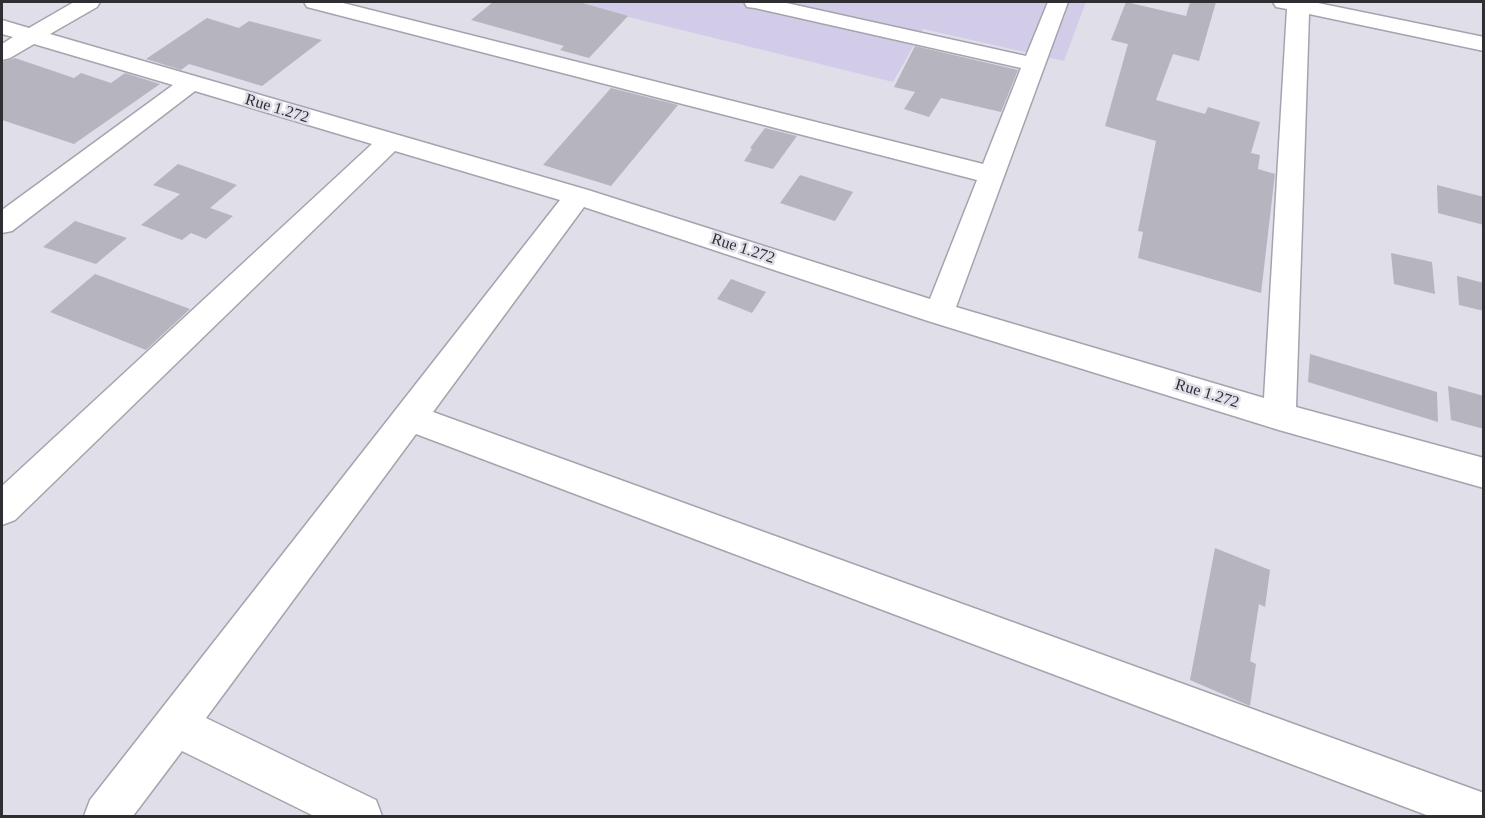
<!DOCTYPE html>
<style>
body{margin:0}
#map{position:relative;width:1485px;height:818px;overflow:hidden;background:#e0dee8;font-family:Georgia,serif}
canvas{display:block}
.frame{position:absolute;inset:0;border:3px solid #2f2e33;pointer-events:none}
</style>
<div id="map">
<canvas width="1485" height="818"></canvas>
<div class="frame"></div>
</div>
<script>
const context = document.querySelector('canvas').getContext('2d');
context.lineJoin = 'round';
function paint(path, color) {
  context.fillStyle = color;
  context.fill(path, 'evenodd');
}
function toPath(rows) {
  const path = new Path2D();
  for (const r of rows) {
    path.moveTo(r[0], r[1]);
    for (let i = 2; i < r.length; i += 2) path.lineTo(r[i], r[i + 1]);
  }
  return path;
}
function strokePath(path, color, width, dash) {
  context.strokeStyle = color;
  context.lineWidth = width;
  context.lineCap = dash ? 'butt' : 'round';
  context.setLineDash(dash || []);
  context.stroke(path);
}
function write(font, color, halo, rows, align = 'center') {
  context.font = font + ' Georgia,serif';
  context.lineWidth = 5;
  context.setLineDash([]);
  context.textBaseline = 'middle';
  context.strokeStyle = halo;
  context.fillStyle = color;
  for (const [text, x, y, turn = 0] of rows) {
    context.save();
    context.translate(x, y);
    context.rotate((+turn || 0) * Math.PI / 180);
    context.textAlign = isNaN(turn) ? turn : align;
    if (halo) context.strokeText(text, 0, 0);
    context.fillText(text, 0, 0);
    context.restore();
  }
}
paint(toPath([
 [568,2,1086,2,1064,61,923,29,893,82]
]), '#d3cce9');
paint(toPath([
 [493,2,579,2,628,16,589,58,560,50,564,46,471,20],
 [1126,2,1186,16,1190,2,1216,2,1199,61,1173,54,1156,100,1205,114,1208,107,1260,122,1251,153,1260,155,1258,169,1275,174,1261,293,1138,258,1143,232,1138,231,1156,141,1105,126,1128,44,1111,40],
 [207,18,239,28,249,21,322,40,262,86,189,64,181,70,146,59],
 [915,46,1018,70,1001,112,941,98,929,117,904,109,915,92,894,87],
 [15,58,74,78,81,73,111,83,125,73,160,84,74,144,2,120,2,62],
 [611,88,678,105,611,186,543,165],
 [765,128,797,136,773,169,744,161,752,149,750,148],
 [178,164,237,185,210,208,233,216,206,239,191,233,182,240,141,225,180,194,153,185],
 [800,175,853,192,835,221,780,203],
 [1437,185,1484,197,1484,225,1438,213],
 [75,221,127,238,96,264,43,247],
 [1391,253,1432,262,1435,294,1394,284],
 [95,274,190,309,146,350,50,312],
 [1457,276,1484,283,1484,311,1459,305],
 [731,279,766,292,752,313,717,299],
 [1310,354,1437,392,1438,422,1308,382],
 [1448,386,1484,396,1484,429,1451,420],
 [1215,548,1270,570,1265,607,1259,604,1250,661,1256,664,1250,706,1190,680]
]), '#b6b4be');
const minor = toPath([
 [74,2,100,2,97,7,50,34,588,190,930,299,977,180,307,7,304,2,339,2,983,164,1021,68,755,8,747,7,744,2,782,2,1026,56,1048,2,1068,2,956,307,1264,398,1287,9,1276,7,1273,2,1313,2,1484,37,1484,51,1309,14,1296,407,1484,458,1484,488,1279,430,928,321,584,207,433,412,1484,793,1484,816,1429,816,416,434,206,718,376,800,382,816,314,816,182,751,133,816,84,816,90,800,560,200,395,151,15,520,2,525,2,486,372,144,195,91,12,231,2,233,2,210,173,85,34,44,10,58,2,60,2,44,13,37,2,34,2,20,29,28,74,2]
]);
strokePath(minor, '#a5a3ad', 3);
paint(minor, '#fff');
write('16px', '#2f2e33', '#e0dee8', [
 ["Rue 1.272",277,109,17],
 ["Rue 1.272",743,249,18],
 ["Rue 1.272",1207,394,17]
]);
</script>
